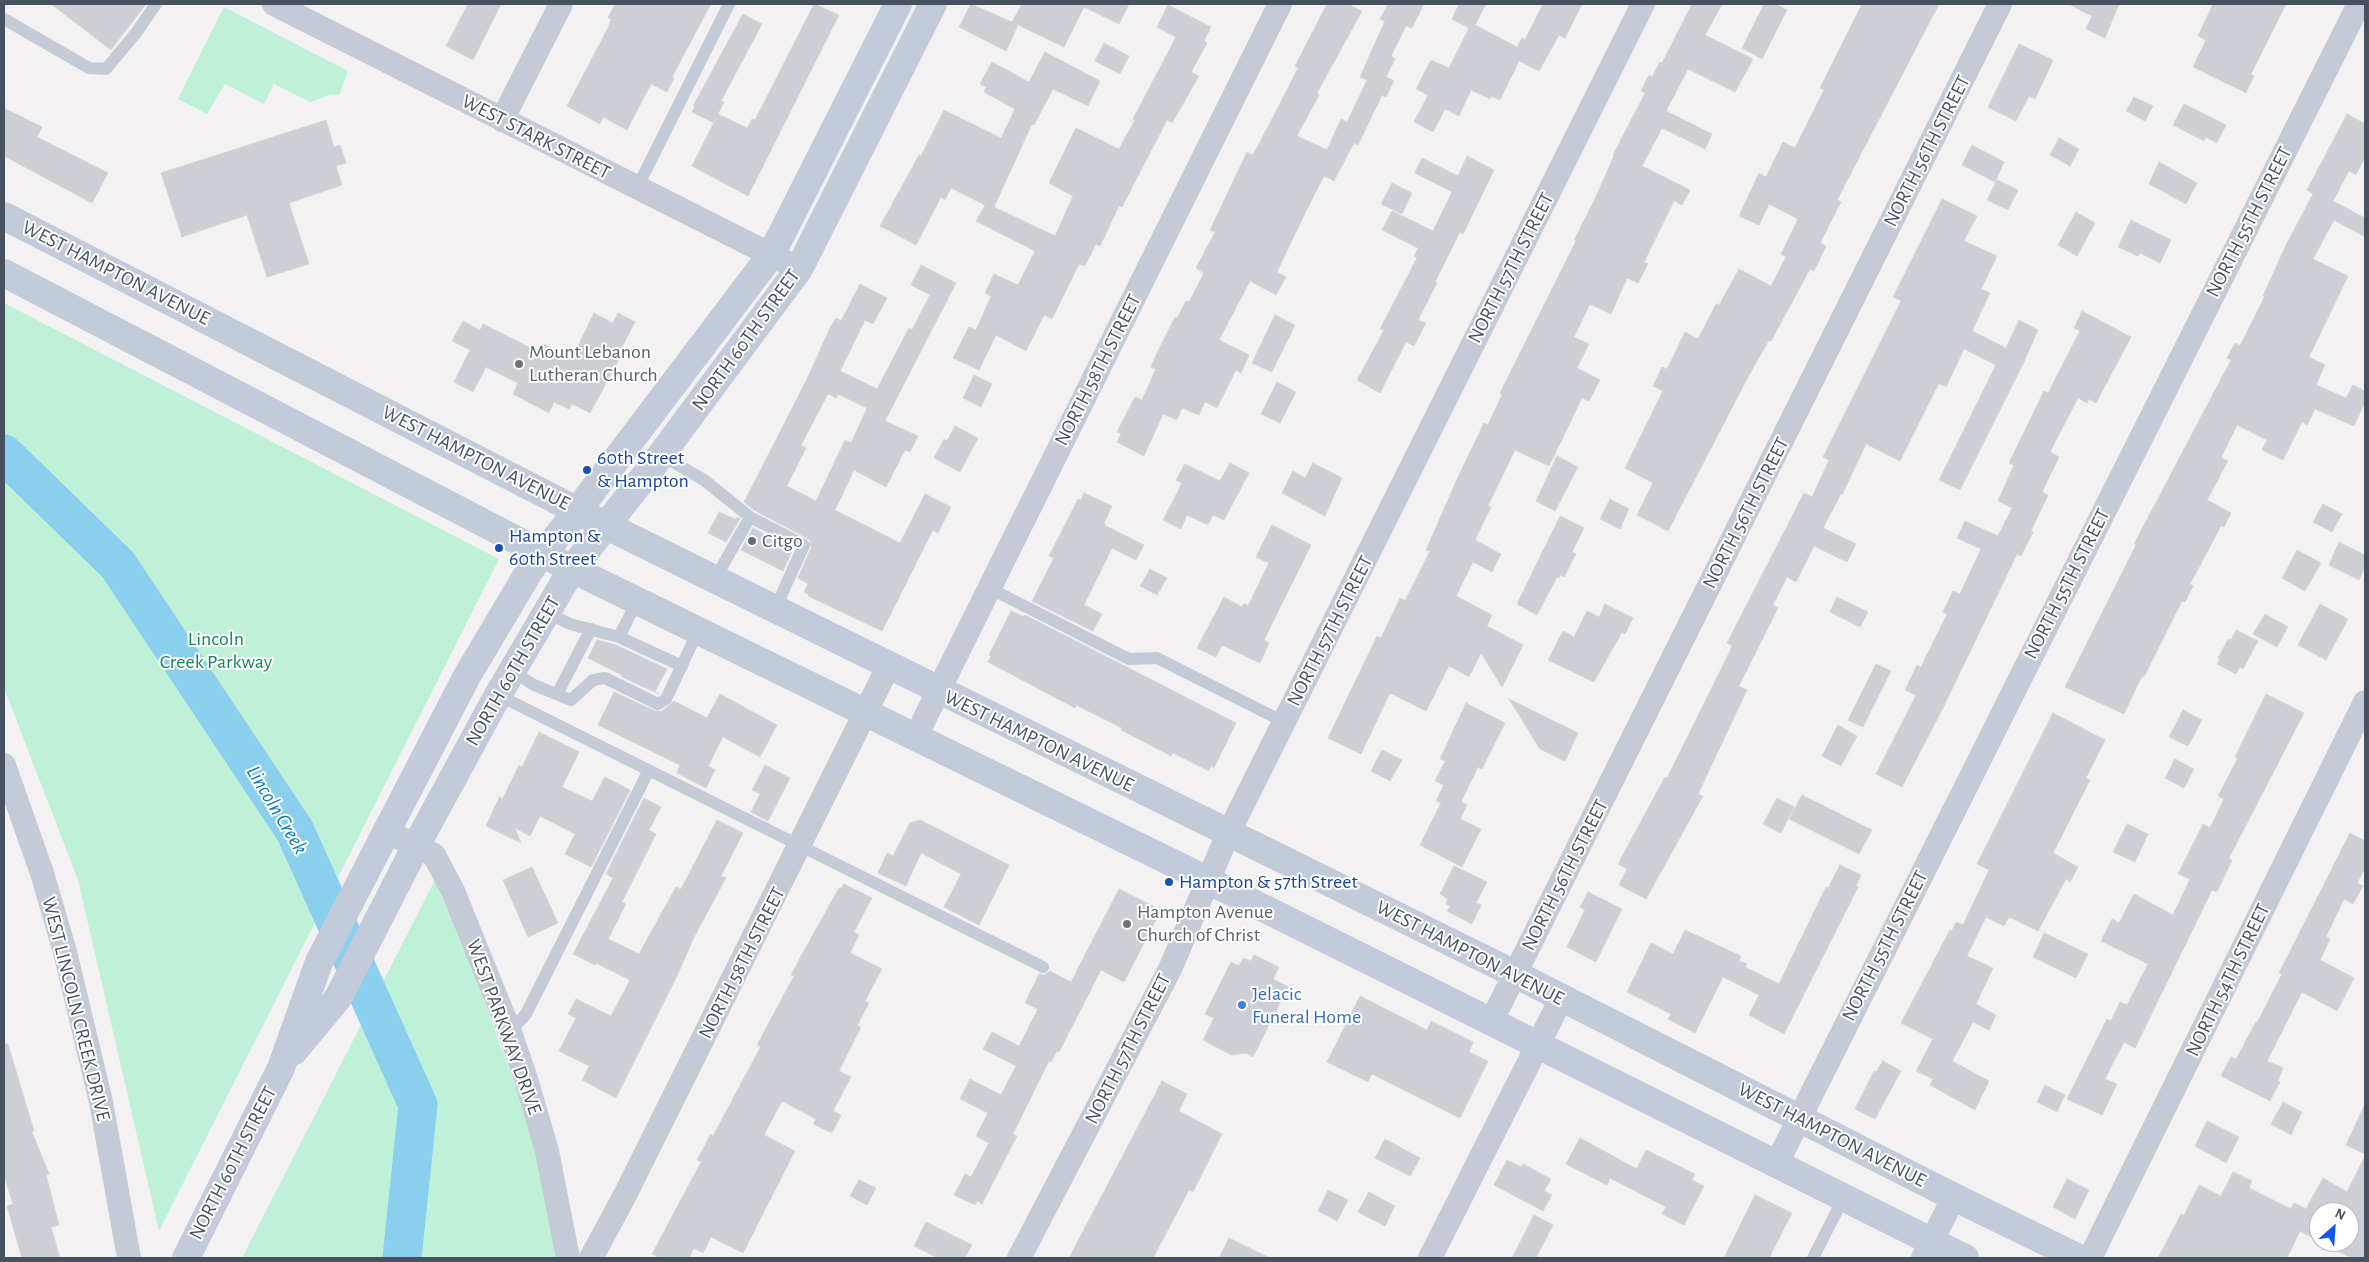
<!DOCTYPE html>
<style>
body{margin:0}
#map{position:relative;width:2369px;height:1262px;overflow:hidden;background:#f3f1f1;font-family:"Alegreya Sans",sans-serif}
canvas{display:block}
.frame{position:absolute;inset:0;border:5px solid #48515f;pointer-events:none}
.north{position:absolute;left:2309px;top:1202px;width:50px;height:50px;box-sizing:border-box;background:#fff;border:1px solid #b6b9bf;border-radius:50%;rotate:26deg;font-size:14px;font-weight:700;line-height:20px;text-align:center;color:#48515f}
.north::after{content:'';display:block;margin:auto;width:18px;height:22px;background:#1358eb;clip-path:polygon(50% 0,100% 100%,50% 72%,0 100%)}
</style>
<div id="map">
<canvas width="2369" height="1262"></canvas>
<div class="frame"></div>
<div class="north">N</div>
</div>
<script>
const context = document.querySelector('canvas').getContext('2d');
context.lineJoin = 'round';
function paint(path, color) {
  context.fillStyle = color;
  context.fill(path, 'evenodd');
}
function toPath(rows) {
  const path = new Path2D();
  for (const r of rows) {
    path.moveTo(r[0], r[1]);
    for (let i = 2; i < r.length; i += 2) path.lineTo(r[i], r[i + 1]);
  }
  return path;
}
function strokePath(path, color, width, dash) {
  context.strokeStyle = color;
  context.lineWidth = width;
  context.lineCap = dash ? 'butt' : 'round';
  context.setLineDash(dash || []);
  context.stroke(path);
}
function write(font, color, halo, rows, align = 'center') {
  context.font = font + ' "Alegreya Sans",sans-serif';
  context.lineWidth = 4;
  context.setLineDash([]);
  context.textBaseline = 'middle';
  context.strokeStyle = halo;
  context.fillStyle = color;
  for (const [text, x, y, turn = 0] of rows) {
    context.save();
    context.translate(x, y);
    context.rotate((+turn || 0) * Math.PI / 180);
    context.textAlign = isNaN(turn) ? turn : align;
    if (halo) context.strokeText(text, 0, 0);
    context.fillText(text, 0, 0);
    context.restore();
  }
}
paint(toPath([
 [224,7,348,71,339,95,331,94,310,102,274,84,264,104,225,84,207,114,178,99],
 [4,303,499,559,159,1231,78,880,4,688],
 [438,874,551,1183,566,1258,242,1258]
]), '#bff1d8');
strokePath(toPath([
 [4,454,118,565,295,831,418,1105,402,1258]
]), '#8bcfef', 39);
const building = toPath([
 [51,4,146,4,111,50,51,4],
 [468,4,501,4,473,60,446,46,468,4],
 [615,4,711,4,672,77,674,78,667,92,651,84,627,130,603,117,600,124,567,106,608,28,611,19,608,18,615,4],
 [814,4,839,15,748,196,692,166,716,118,714,123,692,112,695,106,693,106,743,14,762,24,721,101,724,102,718,114,747,128,752,119,755,120,814,4],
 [971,4,1012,22,1022,4,1129,4,1119,24,1084,7,1064,47,1014,23,1018,25,1006,51,959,27,971,4],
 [1327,4,1348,4,1362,11,1317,93,1319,95,1297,136,1327,150,1341,119,1347,122,1367,80,1360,77,1385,21,1380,19,1388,4,1424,4,1412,28,1406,26,1391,56,1395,59,1386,77,1394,81,1386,97,1382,95,1358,145,1354,143,1334,181,1324,176,1305,213,1277,272,1286,277,1276,295,1250,281,1219,340,1249,355,1241,373,1236,370,1217,408,1205,402,1199,415,1182,408,1177,420,1163,414,1144,456,1117,442,1121,434,1117,432,1135,397,1142,400,1156,369,1151,367,1156,355,1175,317,1177,318,1186,301,1189,302,1204,273,1196,268,1215,232,1210,230,1247,152,1253,155,1272,119,1298,68,1295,66,1327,4],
 [1459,4,1486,4,1475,25,1517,47,1522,38,1525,40,1543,4,1582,4,1565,38,1559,35,1539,71,1519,61,1500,100,1491,96,1490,99,1471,90,1459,116,1445,109,1433,132,1414,122,1428,95,1416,89,1431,60,1449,68,1469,28,1452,19,1459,4],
 [1692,4,1722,4,1705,35,1753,59,1735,92,1688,69,1666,111,1712,134,1705,149,1662,128,1642,166,1690,190,1682,205,1674,201,1644,262,1648,264,1638,283,1627,278,1611,314,1590,304,1574,337,1589,344,1577,368,1600,380,1589,401,1582,398,1549,466,1515,450,1488,506,1491,507,1475,540,1501,554,1492,572,1473,562,1456,596,1492,615,1487,626,1523,645,1502,687,1481,653,1469,677,1449,666,1426,711,1390,693,1361,754,1328,738,1377,636,1381,638,1400,598,1405,601,1430,551,1426,550,1458,477,1484,423,1488,425,1502,395,1500,393,1576,241,1574,240,1593,203,1614,156,1613,155,1645,93,1641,91,1649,75,1652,77,1660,62,1662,63,1692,4],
 [1764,4,1775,4,1787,10,1762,59,1742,48,1764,4],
 [1862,4,1939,4,1837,200,1841,202,1820,243,1826,246,1814,271,1810,269,1771,341,1769,340,1748,377,1668,531,1637,515,1653,483,1625,468,1663,391,1653,386,1662,367,1667,369,1685,332,1698,339,1716,304,1719,305,1739,269,1771,286,1786,257,1781,254,1798,219,1769,204,1759,225,1739,216,1759,173,1766,177,1783,142,1795,148,1824,90,1820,88,1862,4],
 [2068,4,2119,4,2105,38,2086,29,2092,16,2068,4],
 [2213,4,2286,4,2251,74,2254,76,2246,93,2193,67,2206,40,2198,36,2213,4],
 [1168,5,1211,27,1204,41,1207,43,1191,72,1199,76,1172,123,1167,120,1122,207,1119,206,1100,246,1096,244,1085,266,1079,264,1052,319,1044,315,1026,351,996,335,979,370,953,358,969,327,976,330,991,296,985,293,994,274,1018,285,1035,251,976,221,985,205,951,188,945,200,941,197,916,245,880,226,919,155,921,156,944,110,1001,138,1015,109,984,92,986,87,980,84,992,62,1029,82,1045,52,1100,81,1088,106,1053,89,1034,125,1032,124,994,207,1055,236,1073,196,1049,183,1068,144,1076,128,1119,149,1135,120,1133,119,1176,37,1157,27,1168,5],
 [1104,43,1129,56,1120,74,1095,61,1104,43],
 [2019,44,2053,60,2035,99,2029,96,2016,121,1988,107,2019,44],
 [2134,97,2153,106,2145,121,2126,111,2134,97],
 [2184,104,2226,125,2217,143,2206,137,2204,141,2173,125,2184,104],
 [4,108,42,127,37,137,108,173,92,203,4,156,4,108],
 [2347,114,2365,124,2365,157,2356,175,2349,171,2333,201,2365,218,2365,237,2334,220,2313,259,2348,276,2309,357,2325,365,2316,385,2346,398,2353,385,2365,391,2365,402,2354,426,2315,409,2307,425,2302,422,2283,460,2262,450,2267,440,2237,425,2221,458,2228,461,2207,500,2231,513,2224,527,2221,526,2190,584,2193,586,2185,602,2182,601,2144,677,2142,676,2124,714,2065,687,2136,545,2134,544,2231,360,2227,358,2235,343,2240,346,2265,296,2263,296,2286,245,2313,194,2307,190,2347,114],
 [326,120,334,147,340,145,346,163,336,166,342,185,289,203,309,264,267,277,247,215,182,237,161,173,326,120],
 [2059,138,2079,149,2070,166,2050,155,2059,138],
 [1972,145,2004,162,1995,182,1962,165,1972,145],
 [1467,156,1494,170,1463,234,1460,232,1435,282,1437,283,1418,320,1426,323,1414,346,1406,342,1380,393,1357,380,1384,330,1380,329,1417,258,1414,256,1418,248,1382,230,1392,211,1433,231,1452,192,1415,173,1422,158,1458,176,1467,156],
 [2159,162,2197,183,2186,204,2149,184,2159,162],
 [1997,180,2018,190,2008,210,1987,200,1997,180],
 [1392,183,1412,193,1402,214,1381,204,1392,183],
 [1942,199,1977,216,1964,241,1997,256,1981,289,1990,293,1972,331,2006,348,2019,320,2038,330,2023,364,1960,490,1939,480,1996,365,1964,349,1946,387,1939,383,1900,461,1866,444,1842,495,1841,494,1823,528,1856,544,1847,562,1814,546,1796,582,1787,577,1773,605,1778,608,1739,686,1747,690,1698,794,1703,796,1646,899,1619,885,1627,869,1618,864,1665,777,1667,778,1728,655,1732,646,1727,643,1804,493,1812,497,1829,460,1823,457,1901,301,1893,297,1942,199],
 [2076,212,2095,223,2077,256,2058,245,2076,212],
 [2131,220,2171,240,2160,263,2140,253,2138,256,2118,247,2131,220],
 [921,265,956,283,885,421,918,436,910,452,905,450,886,487,854,470,835,510,900,543,925,494,951,507,938,533,933,530,882,631,808,596,809,595,804,592,808,584,798,578,811,548,810,540,754,510,744,502,807,379,829,330,836,318,841,321,860,284,887,298,873,324,865,320,840,371,877,389,909,328,912,330,930,295,911,285,921,265],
 [828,394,836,398,838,394,867,408,851,443,845,440,816,501,787,486,806,448,801,445,828,394],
 [2082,311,2131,337,2096,403,2089,399,2087,403,2078,398,2050,452,2059,457,2042,492,2048,495,2031,531,2033,532,2021,556,2017,554,1943,708,1902,787,1876,774,1916,695,1905,690,1917,665,1921,667,1947,614,1943,612,1953,591,1960,594,1981,549,1957,538,1965,521,1998,536,2012,508,1998,501,2014,465,2009,463,2044,391,2048,393,2080,331,2074,328,2082,311],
 [594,313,613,323,618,313,635,322,621,349,624,350,590,413,572,404,569,409,554,402,549,413,513,394,518,383,486,367,473,392,454,382,470,350,452,341,463,321,480,330,483,324,539,352,544,344,572,358,594,313],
 [1275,315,1295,325,1272,372,1252,363,1275,315],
 [974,375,992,384,981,407,963,398,974,375],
 [1277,382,1296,392,1280,423,1261,414,1277,382],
 [955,426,978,438,960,472,934,458,944,439,947,441,955,426],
 [1557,456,1578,467,1555,511,1536,501,1557,456],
 [1230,463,1249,473,1224,520,1213,515,1208,525,1187,515,1181,529,1163,520,1182,483,1176,480,1185,464,1220,481,1230,463],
 [1313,463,1342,478,1325,516,1282,493,1293,471,1305,478,1313,463],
 [1084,493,1112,506,1104,523,1106,526,1144,545,1136,560,1112,548,1084,605,1102,614,1093,631,1032,601,1054,558,1049,556,1078,499,1081,500,1084,493],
 [1610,499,1629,509,1620,529,1600,519,1610,499],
 [2323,504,2342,514,2332,532,2313,522,2323,504],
 [719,512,735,519,737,517,740,519,726,542,708,533,719,512],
 [1560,516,1584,528,1572,552,1576,554,1564,577,1560,575,1559,578,1557,577,1537,615,1517,604,1560,516],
 [1272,525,1311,545,1264,640,1269,643,1260,663,1222,645,1216,657,1197,648,1224,597,1242,607,1244,603,1248,606,1269,563,1256,557,1272,525],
 [753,528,793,549,783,571,741,550,753,528],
 [2339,542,2365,555,2365,567,2359,580,2329,565,2339,542],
 [2297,550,2321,563,2305,591,2282,578,2297,550],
 [1150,569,1167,578,1157,595,1140,586,1150,569],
 [1837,597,1868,612,1860,627,1830,612,1837,597],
 [1605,604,1633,618,1625,634,1622,632,1594,682,1548,660,1563,631,1574,637,1587,611,1599,617,1605,604],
 [2320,604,2348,619,2326,660,2298,645,2320,604],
 [1011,611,1024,617,1025,615,1236,723,1214,768,1211,766,1209,771,1173,753,1171,756,1121,730,1122,728,1076,705,1075,708,988,662,991,656,989,655,1011,611],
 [2265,614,2288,627,2277,647,2253,634,2265,614],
 [2236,630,2258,641,2243,669,2240,667,2236,674,2217,664,2220,659,2218,658,2228,639,2231,640,2236,630],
 [597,640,616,645,667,669,655,692,659,694,622,677,622,675,588,658,597,640],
 [1876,664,1891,671,1863,727,1848,720,1876,664],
 [614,692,655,711,662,711,674,701,707,718,720,694,777,725,760,757,723,737,708,766,715,770,706,788,677,773,680,765,598,725,614,692],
 [2266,694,2304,713,2229,858,2232,860,2217,892,2212,890,2135,1048,2124,1042,2105,1079,2117,1084,2102,1115,2067,1099,2107,1019,2111,1021,2120,1002,2127,1005,2148,964,2101,941,2112,919,2119,923,2134,894,2173,915,2190,879,2178,874,2203,824,2210,828,2224,799,2218,796,2238,758,2235,757,2266,694],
 [1509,699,1578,733,1565,761,1540,749,1509,699],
 [1466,703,1505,723,1482,769,1478,767,1461,802,1467,805,1460,819,1481,829,1462,867,1420,845,1441,803,1436,801,1444,785,1435,781,1445,761,1440,759,1466,703],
 [2183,710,2202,720,2188,746,2169,737,2183,710],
 [2053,713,2105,740,2086,778,2090,780,2053,853,2078,867,2070,882,2066,879,2038,931,2009,917,2004,926,1986,917,1967,956,1993,968,1976,1004,1996,1015,1989,1030,1973,1022,1952,1061,1989,1081,1975,1110,1930,1085,1933,1079,1916,1071,1933,1039,1901,1023,1950,930,1952,931,1956,922,1963,925,1989,870,1977,864,2053,713],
 [1838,725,1857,736,1841,766,1822,756,1838,725],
 [539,732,579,752,562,787,592,801,605,777,630,790,591,867,565,854,575,834,540,816,530,836,515,828,521,843,486,826,500,796,502,800,519,765,522,767,539,732],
 [1382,750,1402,760,1390,781,1371,771,1382,750],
 [2175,759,2194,769,2184,788,2165,778,2175,759],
 [765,765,790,778,768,821,751,812,760,794,752,790,765,765],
 [1802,795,1872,830,1859,854,1789,819,1802,795],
 [644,798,661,807,649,830,656,834,622,902,626,904,608,939,639,954,676,887,681,889,717,820,743,833,721,876,726,878,694,937,678,974,616,1098,582,1080,589,1066,559,1051,576,1018,568,1014,576,999,611,1016,630,980,596,963,595,965,573,954,613,878,606,874,644,798],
 [1777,798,1794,807,1781,833,1763,824,1777,798],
 [920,820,1009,865,979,925,944,907,961,874,921,853,906,886,878,873,887,853,893,856,910,823,920,820],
 [2127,824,2148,834,2135,862,2113,852,2127,824],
 [2350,833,2365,841,2365,868,2357,883,2363,886,2353,904,2344,899,2326,937,2330,939,2320,960,2354,978,2337,1011,2302,992,2267,1061,2283,1068,2278,1081,2280,1082,2270,1101,2221,1076,2231,1057,2236,1059,2256,1022,2257,1023,2282,974,2279,973,2350,833],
 [1840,865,1861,875,1856,886,1858,887,1784,1034,1749,1015,1759,995,1723,977,1695,1033,1668,1019,1671,1014,1627,992,1651,943,1673,954,1685,930,1741,956,1739,961,1747,964,1745,967,1779,984,1826,887,1828,888,1840,865],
 [1454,866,1487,882,1476,903,1481,905,1472,924,1447,911,1450,906,1446,904,1448,899,1440,894,1454,866],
 [532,867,558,923,528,937,503,880,532,867],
 [844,884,872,898,854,932,859,935,850,953,882,969,865,1001,869,1003,857,1026,861,1027,839,1071,851,1077,833,1111,841,1115,832,1133,813,1124,816,1119,782,1101,764,1135,795,1151,743,1253,711,1237,703,1253,694,1248,689,1258,660,1258,652,1254,701,1162,697,1160,711,1134,713,1136,761,1046,757,1045,794,976,791,975,800,958,839,888,841,889,844,884],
 [1119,889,1161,910,1124,982,1101,970,1059,1052,1057,1051,1051,1062,1049,1061,1034,1091,1013,1134,1017,1136,982,1204,977,1201,975,1205,954,1195,965,1174,971,1177,989,1143,976,1136,988,1113,960,1099,970,1079,1001,1095,1016,1066,983,1049,992,1032,1019,1046,1038,1009,1025,1003,1039,974,1044,975,1050,971,1071,982,1119,889],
 [1588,892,1622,909,1596,962,1567,947,1585,910,1580,907,1588,892],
 [2044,933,2088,954,2076,978,2033,957,2044,933],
 [1254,955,1279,967,1273,979,1288,987,1253,1057,1246,1053,1231,1055,1203,1040,1214,1018,1205,1014,1231,962,1239,966,1243,958,1251,961,1254,955],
 [1360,996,1427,1030,1431,1021,1473,1042,1469,1052,1488,1061,1460,1118,1372,1074,1368,1082,1327,1062,1360,996],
 [4,1044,8,1044,34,1131,32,1132,49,1174,46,1175,59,1225,51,1227,60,1258,22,1258,7,1206,13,1204,4,1176,4,1044],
 [1883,1061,1901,1071,1875,1119,1855,1109,1874,1071,1876,1072,1883,1061],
 [1162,1081,1187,1094,1179,1111,1222,1134,1193,1192,1189,1190,1153,1258,1069,1258,1162,1081],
 [2045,1085,2065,1095,2057,1112,2037,1102,2045,1085],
 [2283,1102,2302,1112,2291,1135,2271,1124,2283,1102],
 [2365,1104,2365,1154,2346,1145,2365,1104],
 [2207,1121,2239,1137,2226,1163,2195,1146,2207,1121],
 [1580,1138,1637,1169,1646,1150,1695,1174,1692,1180,1704,1186,1684,1225,1662,1214,1666,1207,1610,1178,1607,1185,1566,1164,1580,1138],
 [1385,1139,1420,1158,1410,1176,1375,1158,1385,1139],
 [2365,1156,2365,1258,2351,1258,2320,1242,2349,1242,2349,1212,2319,1212,2319,1241,2300,1231,2287,1258,2158,1258,2181,1214,2184,1215,2199,1185,2221,1196,2233,1172,2252,1181,2249,1188,2291,1209,2294,1203,2306,1209,2323,1178,2347,1192,2365,1156],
 [1507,1160,1521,1167,1523,1164,1551,1179,1544,1191,1552,1195,1543,1211,1494,1185,1507,1160],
 [2067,1179,2089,1190,2075,1219,2053,1207,2067,1179],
 [859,1180,876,1188,867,1205,850,1196,859,1180],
 [1328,1190,1348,1200,1337,1221,1318,1211,1328,1190],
 [1369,1192,1395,1206,1385,1226,1358,1212,1369,1192],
 [1755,1195,1792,1213,1769,1258,1724,1258,1755,1195],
 [1534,1215,1553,1225,1536,1258,1512,1258,1534,1215],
 [926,1222,972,1245,965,1258,938,1258,914,1246,926,1222],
 [1229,1238,1270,1258,1219,1258,1229,1238]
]);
paint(building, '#cdcfd5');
strokePath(building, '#d5d6dc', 1);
strokePath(toPath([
 [4,19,89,68,106,69,136,33,156,4],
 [637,188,729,4],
 [661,455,704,480,750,517,804,545,775,609],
 [715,579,750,517],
 [989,588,1129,659,1157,658,1284,722],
 [637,601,619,637,682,666],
 [546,612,570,624,619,637],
 [512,671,534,685,571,700,593,680,605,678,658,704,666,699,698,631],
 [557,694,591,629],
 [498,695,1043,967],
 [510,1032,526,1014,649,770],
 [1813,1258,1843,1199]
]), '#c4cbd6', 12);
strokePath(toPath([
 [274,4,799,269],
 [502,120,561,4],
 [916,736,1280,4],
 [4,765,42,873,65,952,101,1102,129,1258],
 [386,831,434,855,453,891,510,1032,526,1079,547,1151,568,1258],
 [1491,1022,2000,4],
 [1776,1165,2359,4],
 [591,1258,624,1197,889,665],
 [1019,1258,1170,969,1228,834,1643,4],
 [1430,1258,1561,999],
 [1923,1258,1954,1197],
 [2090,1258,2365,702]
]), '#c4cbd6', 24);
strokePath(toPath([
 [4,216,607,526,1515,974,1954,1197,2079,1258],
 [4,273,572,569,1181,867,1965,1258],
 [294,1051,338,998,416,846,498,695,572,569,655,463,799,269,933,4],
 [186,1258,281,1068,319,962,467,676,530,570,578,510,771,255,898,4]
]), '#c3cbda', 28);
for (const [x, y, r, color] of [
 [519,364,5,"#6b7280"],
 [587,470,5,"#1a4fb4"],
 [752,541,5,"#5c6f8a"],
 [499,548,5,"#1a4fb4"],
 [1169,882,5,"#1a4fb4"],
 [1127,924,5,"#6b7280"],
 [1242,1005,5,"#3f7fe0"]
]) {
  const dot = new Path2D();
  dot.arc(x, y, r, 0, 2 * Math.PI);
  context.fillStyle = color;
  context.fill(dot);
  strokePath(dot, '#fff', 2);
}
write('20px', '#48515f', '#fff', [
 ["WEST STARK STREET",536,137,27],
 ["NORTH 56TH STREET",1927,151,-63],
 ["NORTH 55TH STREET",2249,222,-63],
 ["NORTH 57TH STREET",1511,268,-63],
 ["WEST HAMPTON AVENUE",116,273,27],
 ["NORTH 60TH STREET",746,340,-54],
 ["NORTH 58TH STREET",1098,370,-63],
 ["WEST HAMPTON AVENUE",476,458,27],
 ["NORTH 56TH STREET",1746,513,-63],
 ["NORTH 55TH STREET",2067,584,-63],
 ["NORTH 57TH STREET",1330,631,-63],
 ["NORTH 60TH STREET",513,671,-60],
 ["WEST HAMPTON AVENUE",1039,741,26],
 ["NORTH 56TH STREET",1565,875,-63],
 ["NORTH 55TH STREET",1885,946,-63],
 ["WEST HAMPTON AVENUE",1470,953,27],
 ["NORTH 58TH STREET",742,963,-63],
 ["NORTH 54TH STREET",2228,980,-64],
 ["WEST LINCOLN CREEK DRIVE",76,1009,76],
 ["WEST PARKWAY DRIVE",504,1027,70],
 ["NORTH 57TH STREET",1128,1049,-63],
 ["WEST HAMPTON AVENUE",1832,1135,27],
 ["NORTH 60TH STREET",233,1163,-63]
]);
write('20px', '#5b616d', '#fff', [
 ["Mount Lebanon",529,352],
 ["Lutheran Church",529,375],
 ["Hampton Avenue",1137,912],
 ["Church of Christ",1137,935]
], 'left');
write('20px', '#164399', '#fff', [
 ["60th Street",597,458],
 ["& Hampton",597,481],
 ["Hampton &",509,536],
 ["60th Street",509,559],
 ["Hampton & 57th Street",1179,882]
], 'left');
write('20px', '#4e5e75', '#fff', [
 ["Citgo",762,541]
], 'left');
write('20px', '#14855a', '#fff', [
 ["Lincoln",216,639],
 ["Creek Parkway",216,662]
]);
write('20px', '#366cbe', '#fff', [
 ["Jelacic",1252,994],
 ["Funeral Home",1252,1017]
], 'left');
write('italic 21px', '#077bb3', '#fff', [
 ["Lincoln Creek",277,810,59]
]);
</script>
